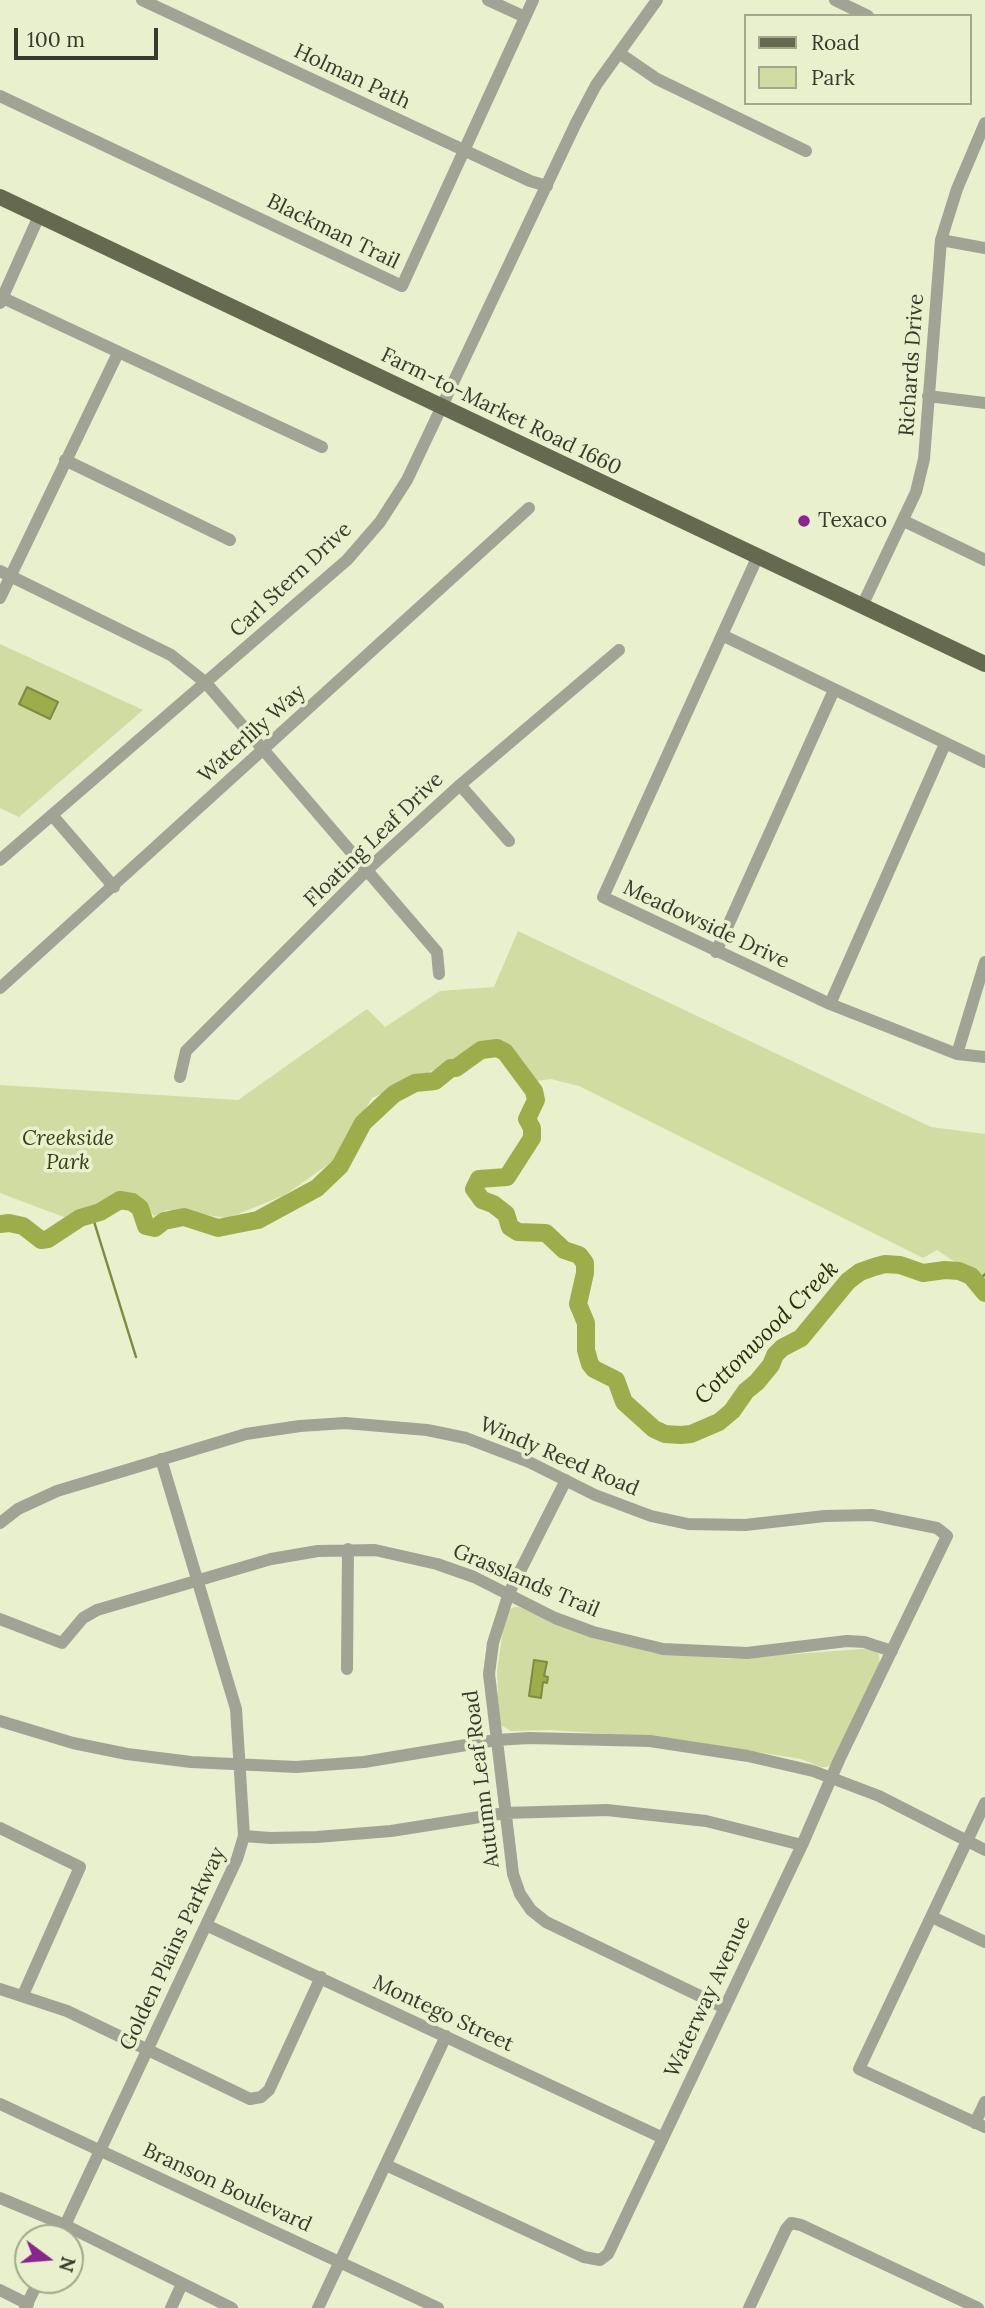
<!DOCTYPE html>
<style>
body{margin:0}
#map{position:relative;width:985px;height:2308px;overflow:hidden;background:#e9f0cd;font-family:Lora,serif}
canvas{display:block}
.legend{position:absolute;left:744px;top:14px;width:228px;height:91px;box-sizing:border-box;background:#e9f0cd;border:2px solid #a2a78d;margin:0;padding:9px 12px;list-style:none;font-size:21px;color:#373a2c}
.legend li{display:flex;align-items:center;gap:14px;height:35px}
.legend b{width:35px;border:2px solid #a2a78d}
.north{position:absolute;left:14px;top:2224px;width:70px;height:70px;box-sizing:border-box;background:#e9f0cd;border:2px solid #a2a78d;border-radius:50%;rotate:106deg;font-size:19px;font-weight:700;line-height:28px;text-align:center;color:#373a2c}
.north::after{content:'';display:block;margin:auto;width:24px;height:32px;background:#89258c;clip-path:polygon(50% 0,100% 100%,50% 72%,0 100%)}
.scale{position:absolute;left:14px;top:28px;width:144px;height:32px;box-sizing:border-box;border:4px solid #373a2c;border-top:0;padding-left:9px;font-size:21px;line-height:24px;white-space:nowrap;color:#373a2c;-webkit-text-stroke:5px #e9f0cd;paint-order:stroke}
</style>
<div id="map">
<canvas width="985" height="2308"></canvas>
<ul class="legend">
<li><b style="height:9px;background:#64694f"></b>Road</li>
<li><b style="height:19px;background:#d1dca3"></b>Park</li>
</ul>
<div class="north">N</div>
<div class="scale">100 m</div>
</div>
<script>
const context = document.querySelector('canvas').getContext('2d');
context.lineJoin = 'round';
function paint(path, color) {
  context.fillStyle = color;
  context.fill(path, 'evenodd');
}
function toPath(rows) {
  const path = new Path2D();
  for (const r of rows) {
    path.moveTo(r[0], r[1]);
    for (let i = 2; i < r.length; i += 2) path.lineTo(r[i], r[i + 1]);
  }
  return path;
}
function strokePath(path, color, width, dash) {
  context.strokeStyle = color;
  context.lineWidth = width;
  context.lineCap = dash ? 'butt' : 'round';
  context.setLineDash(dash || []);
  context.stroke(path);
}
function write(font, color, halo, rows, align = 'center') {
  context.font = font + ' Lora,serif';
  context.lineWidth = 7;
  context.setLineDash([]);
  context.textBaseline = 'middle';
  context.strokeStyle = halo;
  context.fillStyle = color;
  for (const [text, x, y, turn = 0] of rows) {
    context.save();
    context.translate(x, y);
    context.rotate((+turn || 0) * Math.PI / 180);
    context.textAlign = isNaN(turn) ? turn : align;
    if (halo) context.strokeText(text, 0, 0);
    context.fillText(text, 0, 0);
    context.restore();
  }
}
paint(toPath([
 [0,644,143,710,19,817,0,808],
 [518,931,931,1127,985,1134,985,1282,937,1250,923,1258,579,1086,551,1079,537,1081,498,1041,372,1098,333,1161,285,1195,228,1218,167,1210,154,1216,135,1195,115,1195,99,1207,69,1219,0,1193,0,1085,238,1100,367,1009,385,1027,440,991,494,987],
 [514,1607,519,1607,567,1628,653,1653,730,1659,862,1649,873,1650,879,1654,880,1665,833,1763,827,1767,821,1767,801,1759,670,1738,549,1730,511,1731,501,1725,499,1720,497,1671,503,1629,509,1610]
]), '#d1dca3');
const water = toPath([
 [27,687,58,702,50,719,19,704,27,687],
 [534,1660,547,1662,544,1676,548,1677,547,1683,543,1682,541,1698,529,1696,534,1660]
]);
paint(water, '#9ead4c');
strokePath(water, '#7f8a42', 2);
strokePath(toPath([
 [92,1215,136,1357],
 [977,1283,985,1274]
]), '#7f8a42', 2.5);
strokePath(toPath([
 [0,1224,9,1223,23,1226,41,1240,48,1239,80,1218,100,1212,120,1200,132,1202,140,1208,146,1226,155,1228,164,1221,184,1217,218,1228,258,1220,317,1188,340,1166,363,1123,394,1094,415,1083,435,1081,451,1068,456,1068,481,1050,497,1048,505,1052,534,1091,536,1100,527,1119,532,1128,532,1138,507,1177,479,1179,474,1189,482,1200,493,1204,506,1214,510,1227,518,1232,546,1233,564,1250,579,1255,585,1263,585,1273,578,1304,586,1323,586,1350,590,1364,594,1369,616,1380,624,1402,654,1429,665,1434,681,1435,691,1434,719,1422,732,1411,746,1391,757,1382,771,1365,775,1355,782,1348,801,1338,848,1281,860,1272,874,1267,885,1264,900,1265,923,1273,945,1270,959,1271,971,1276,985,1293]
]), '#9ead4c', 18);
strokePath(toPath([
 [142,0,530,181,547,186],
 [488,0,525,17],
 [835,0,868,16],
 [619,53,657,79,806,151],
 [0,96,402,286,533,0],
 [941,240,985,248],
 [3,298,322,447],
 [0,303,39,216],
 [928,396,985,403],
 [65,460,230,540],
 [904,521,985,560],
 [757,558,603,897,830,1004,957,1054,985,1057],
 [0,571,171,655,206,683,437,952,439,974],
 [0,598,118,353],
 [862,606,916,492,924,459,941,240,957,189,985,123],
 [722,635,985,762],
 [460,785,509,841],
 [52,815,114,887],
 [0,860,347,560,380,522,407,480,576,123,596,85,657,0],
 [716,952,834,690],
 [0,988,529,508],
 [830,1004,945,744],
 [957,1054,985,962],
 [180,1077,186,1051,367,870,460,785,619,650],
 [566,1480,509,1593,493,1643,489,1674,513,1874,520,1894,531,1910,546,1922,725,2008],
 [0,1523,18,1509,57,1491,246,1434,300,1426,345,1423,427,1430,466,1438,529,1462,595,1495,651,1516,688,1524,745,1525,825,1516,872,1515,937,1528,947,1536,839,1760,802,1845,608,2254,600,2260,584,2257,386,2165],
 [0,1619,62,1643,83,1618,97,1610,271,1559,318,1551,375,1550,437,1564,474,1577,555,1618,593,1632,663,1649,747,1653,847,1641,864,1642,892,1651],
 [347,1669,348,1549],
 [0,1721,73,1743,127,1754,191,1762,296,1767,364,1762,496,1740,529,1738,650,1741,748,1756,813,1771,879,1796,985,1850],
 [985,1803,859,2069,985,2127],
 [0,1828,80,1867,23,1995],
 [244,1836,270,1838,317,1837,391,1831,505,1813,607,1810,706,1821,802,1845],
 [932,1917,985,1942],
 [206,1925,663,2138],
 [0,1989,67,2011,250,2099,261,2097,269,2090,321,1977],
 [0,2104,438,2308],
 [975,2123,985,2102],
 [0,2198,65,2225,232,2308],
 [59,2238,237,1859,244,1836,236,1709,161,1459],
 [0,2290,28,2304],
 [25,2308,39,2280],
 [171,2308,182,2284],
 [318,2308,446,2036],
 [749,2308,786,2229,791,2223,801,2225,978,2308]
]), '#a1a495', 12);
strokePath(toPath([
 [0,197,985,664]
]), '#64694f', 16);
for (const [x, y, r, color] of [
 [804,521,7,"#89258c"]
]) {
  const dot = new Path2D();
  dot.arc(x, y, r, 0, 2 * Math.PI);
  context.fillStyle = color;
  context.fill(dot);
  strokePath(dot, '#e9f0cd', 2.5);
}
write('21px', '#373a2c', '#e9f0cd', [
 ["Holman Path",352,77,25],
 ["Blackman Trail",333,232,26],
 ["Richards Drive",912,365,-86],
 ["Farm-to-Market Road 1660",501,412,26],
 ["Carl Stern Drive",291,580,-43],
 ["Waterlily Way",252,734,-42],
 ["Floating Leaf Drive",374,840,-44],
 ["Meadowside Drive",706,925,25],
 ["Windy Reed Road",559,1457,23],
 ["Grasslands Trail",526,1581,23],
 ["Autumn Leaf Road",482,1779,-97],
 ["Golden Plains Parkway",173,1949,-65],
 ["Waterway Avenue",708,1997,-65],
 ["Montego Street",443,2014,25],
 ["Branson Boulevard",227,2188,25]
]);
write('21px', '#373a2c', '#e9f0cd', [
 ["Texaco",818,521]
], 'left');
write('italic 21px', '#383f16', '#e9f0cd', [
 ["Creekside",68,1139],
 ["Park",68,1163]
]);
write('italic 23px', '#292e04', '#e9f0cd', [
 ["Cottonwood Creek",767,1333,-45]
]);
</script>
